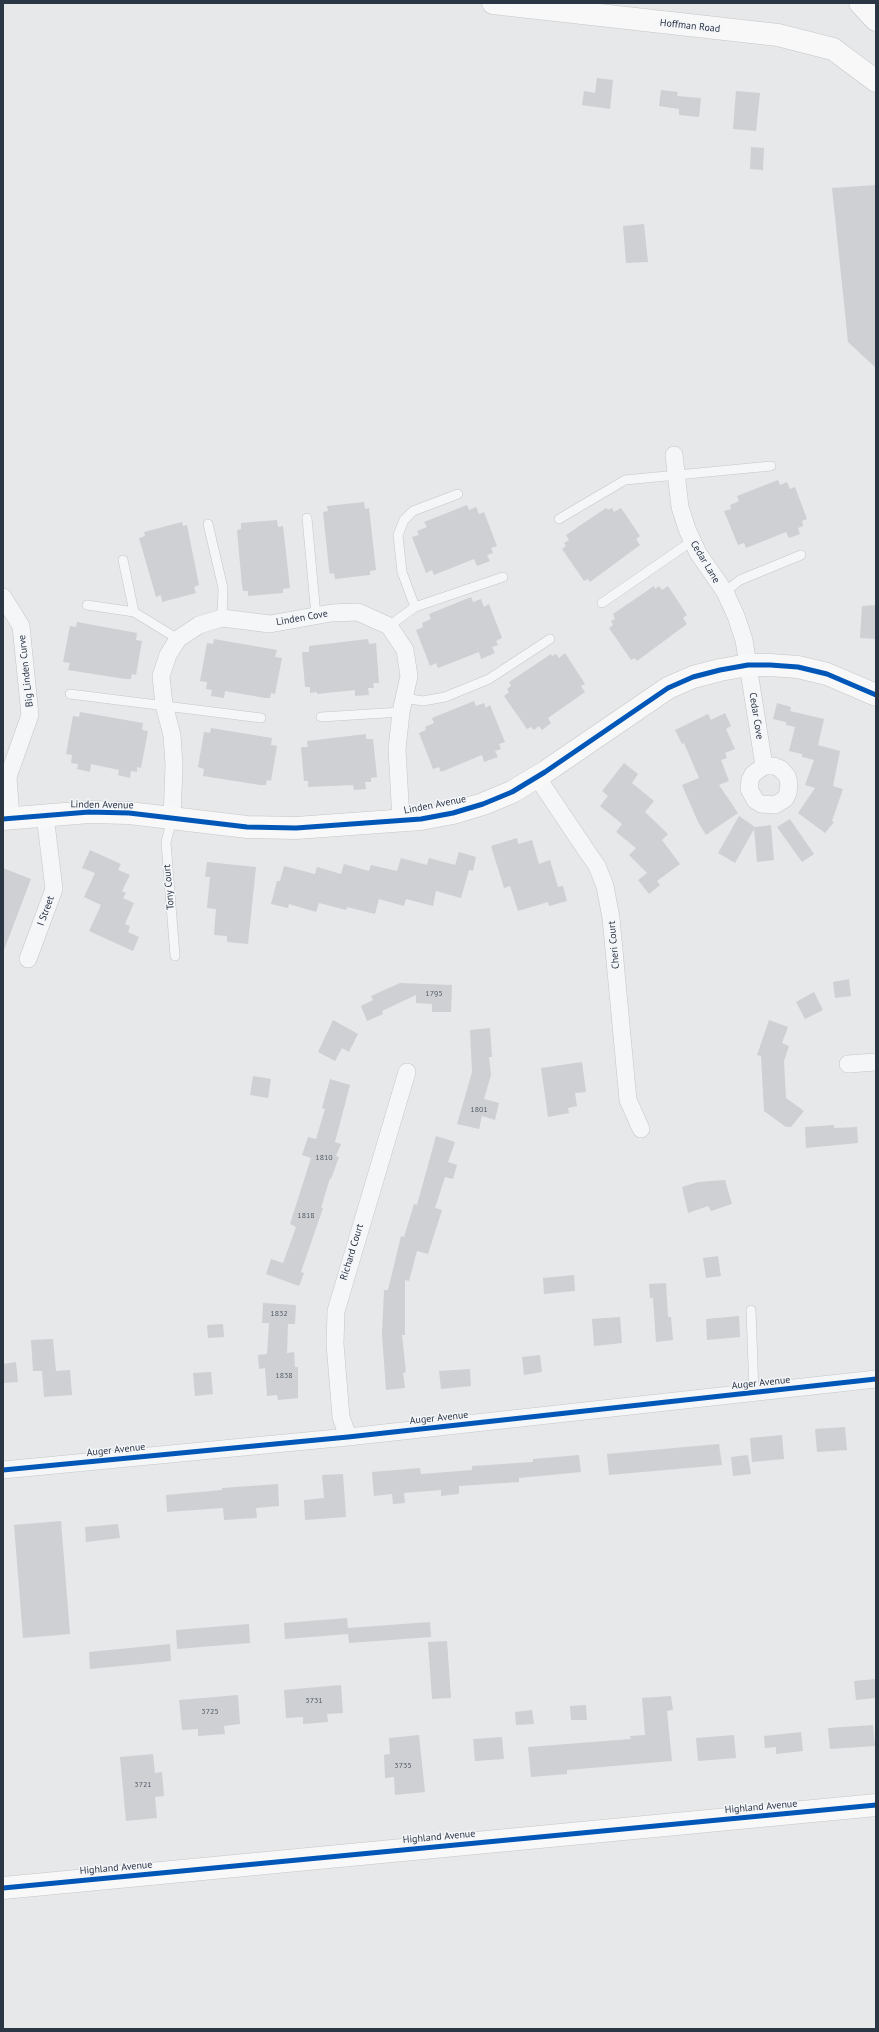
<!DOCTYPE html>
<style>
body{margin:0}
#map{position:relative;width:879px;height:2032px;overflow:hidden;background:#e6e8ea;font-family:"PT Sans",sans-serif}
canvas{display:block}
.frame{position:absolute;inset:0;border:4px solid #2b3645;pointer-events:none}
</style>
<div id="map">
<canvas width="879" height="2032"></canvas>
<div class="frame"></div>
</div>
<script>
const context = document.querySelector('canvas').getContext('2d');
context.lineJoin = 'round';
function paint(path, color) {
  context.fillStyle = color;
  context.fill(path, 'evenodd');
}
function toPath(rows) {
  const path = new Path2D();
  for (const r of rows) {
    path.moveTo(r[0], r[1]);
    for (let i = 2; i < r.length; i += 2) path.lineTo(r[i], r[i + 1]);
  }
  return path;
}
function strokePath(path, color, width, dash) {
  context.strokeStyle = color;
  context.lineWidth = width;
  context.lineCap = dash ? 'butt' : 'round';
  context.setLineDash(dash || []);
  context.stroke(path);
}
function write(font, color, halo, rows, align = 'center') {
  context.font = font + ' "PT Sans",sans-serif';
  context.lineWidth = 3;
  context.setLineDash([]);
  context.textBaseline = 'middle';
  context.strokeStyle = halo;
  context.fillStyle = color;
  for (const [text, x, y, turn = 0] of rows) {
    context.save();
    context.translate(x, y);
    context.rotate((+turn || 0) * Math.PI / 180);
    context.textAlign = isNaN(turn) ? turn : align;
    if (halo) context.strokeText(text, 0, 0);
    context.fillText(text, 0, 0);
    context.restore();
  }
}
paint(toPath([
 [597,78,613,80,610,109,582,105,584,91,595,93],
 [661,90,678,92,677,96,701,98,699,117,679,115,679,109,659,106],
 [736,91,760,93,756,131,733,129],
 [751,147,764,148,763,170,750,169],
 [876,185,876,368,848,342,832,188],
 [644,224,648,262,626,263,623,226],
 [778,480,780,485,787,482,790,489,795,487,807,519,802,521,803,526,798,528,800,534,789,538,786,532,746,548,744,543,738,545,724,511,731,509,730,505,739,501,737,496],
 [364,502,365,509,369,508,376,570,370,571,370,575,335,579,334,573,330,574,329,569,323,512,328,511,327,506],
 [467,505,469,510,476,507,479,514,484,512,497,546,491,548,493,553,487,555,490,561,477,566,474,559,434,575,432,570,426,573,412,537,419,535,417,531,427,527,424,522],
 [606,508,608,510,612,508,614,512,621,508,640,536,636,539,640,545,590,582,588,579,584,581,562,549,566,546,564,543,569,540,566,535],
 [277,520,278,527,283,526,290,588,283,589,283,593,248,596,248,591,243,591,242,586,237,530,241,529,241,523],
 [182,522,183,526,187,525,199,585,194,587,196,593,162,602,161,595,156,597,139,538,145,536,144,532],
 [654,586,655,589,659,586,662,590,668,586,687,615,683,618,687,624,637,661,635,658,631,660,609,628,613,625,611,621,615,619,613,614],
 [471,597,473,602,481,599,484,607,489,604,502,638,496,641,498,645,492,647,495,653,481,659,479,652,438,668,436,663,430,666,416,630,423,627,422,623,431,619,429,614],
 [876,605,876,639,860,638,862,606],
 [77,622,137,633,136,640,142,641,136,675,132,674,131,679,125,679,68,670,70,663,63,662,70,626,76,627],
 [214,639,277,650,275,657,282,658,275,694,271,693,270,698,265,698,225,691,224,698,211,696,212,690,206,689,207,682,200,681,207,643,213,644],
 [368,639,369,644,376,643,379,683,373,683,374,688,368,688,369,695,355,696,355,690,317,694,317,692,310,693,310,687,305,687,302,652,309,652,309,646],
 [565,653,585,684,581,686,585,692,548,718,551,723,542,730,539,726,534,730,531,727,527,729,504,696,509,692,507,689,511,686,509,682,551,654,552,656,556,654,559,658],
 [474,701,476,706,484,703,486,708,490,705,505,742,499,744,501,749,495,751,498,757,484,762,482,755,441,772,439,767,433,769,419,733,426,730,425,727,434,723,432,718],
 [777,703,791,707,790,711,824,719,818,745,840,751,833,786,843,789,832,821,834,822,825,833,798,813,815,788,805,785,814,760,802,757,802,754,789,751,795,727,786,725,786,722,773,719],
 [80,712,143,723,142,730,148,731,141,768,137,767,137,772,131,771,130,778,118,775,119,770,91,764,90,772,77,769,78,764,71,763,72,755,66,754,73,716,79,717],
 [725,713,731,726,726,729,735,749,725,753,727,758,721,760,729,781,719,785,738,813,706,835,698,822,682,785,699,778,684,743,682,744,675,730,708,714,711,720],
 [211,728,272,738,271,745,277,746,271,781,267,780,266,785,260,785,203,776,204,769,198,767,204,732,210,733],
 [366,734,366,739,373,739,377,777,371,778,371,782,365,782,366,789,354,790,353,785,308,787,308,781,304,781,301,747,308,747,307,741],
 [624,763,638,774,632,783,654,801,645,812,668,834,662,840,680,864,657,881,660,885,649,894,638,880,647,873,629,855,636,848,616,832,622,824,600,806,608,796,602,791],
 [739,816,755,827,771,825,774,860,757,862,754,829,735,863,718,853],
 [790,819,814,854,802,862,777,827],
 [517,838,518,844,532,840,539,864,550,860,558,887,563,886,567,901,549,906,548,902,518,911,510,886,504,888,491,846],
 [90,850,121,864,118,870,130,875,122,891,126,893,123,898,134,903,125,924,130,926,128,932,139,937,133,951,89,931,101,905,84,897,95,873,82,868],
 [459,852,476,857,473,871,469,870,461,898,436,891,433,906,406,899,404,906,379,899,375,914,347,907,346,910,319,903,316,912,289,904,288,908,271,904,277,881,280,881,284,866,315,874,317,867,341,874,344,864,369,871,371,865,397,871,401,858,427,865,429,858,455,865],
 [207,862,256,867,248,944,227,942,227,936,214,935,216,909,207,908,210,877,205,877],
 [3,868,31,879,4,950,3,950],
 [849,979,851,996,835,998,833,982],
 [400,983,452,985,451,1012,432,1012,432,1004,416,1003,416,995,382,1011,383,1014,367,1021,361,1006,373,1000,371,996],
 [814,992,823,1010,805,1019,796,1002],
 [333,1020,358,1034,349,1052,342,1048,335,1061,318,1052],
 [769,1020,788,1027,782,1043,789,1046,784,1061,786,1098,804,1111,791,1127,786,1127,764,1111,761,1056,757,1055],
 [490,1028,492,1057,489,1057,491,1075,484,1099,499,1103,495,1120,482,1116,479,1129,457,1124,472,1072,470,1030],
 [582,1062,586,1092,575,1093,577,1106,568,1108,569,1113,548,1117,541,1068],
 [253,1076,271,1079,268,1098,250,1095],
 [330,1079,350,1085,335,1142,341,1144,336,1156,339,1157,331,1179,330,1178,321,1208,323,1208,301,1272,304,1273,299,1286,266,1274,271,1259,283,1263,296,1227,290,1224,311,1158,302,1155,308,1137,316,1139,325,1109,322,1108],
 [834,1125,834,1128,857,1127,858,1143,806,1148,805,1127],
 [436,1136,455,1142,448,1162,457,1165,453,1179,445,1177,435,1208,442,1210,428,1254,417,1251,409,1281,405,1280,405,1335,402,1335,406,1372,403,1373,405,1388,386,1390,382,1335,384,1290,388,1290,401,1236,404,1237,414,1204,417,1205],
 [725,1180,732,1204,711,1211,708,1206,688,1213,682,1187,698,1182],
 [718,1256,721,1276,706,1278,703,1258],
 [574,1275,575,1291,544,1294,543,1278],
 [666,1283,668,1317,671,1317,673,1340,656,1342,653,1298,650,1298,649,1284],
 [263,1303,296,1305,295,1324,288,1324,287,1353,294,1352,295,1367,298,1367,298,1398,278,1400,277,1395,267,1396,265,1368,259,1369,258,1355,267,1354,269,1323,262,1323],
 [739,1316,740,1337,707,1340,706,1319],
 [620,1317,622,1343,594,1346,592,1319],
 [223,1324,224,1337,208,1338,207,1325],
 [53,1339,56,1371,70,1370,72,1395,44,1397,42,1371,33,1371,31,1340],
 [540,1355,542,1372,524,1375,522,1357],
 [16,1362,18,1382,3,1383,3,1364],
 [470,1369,471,1386,441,1389,439,1371],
 [211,1372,213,1394,195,1396,193,1373],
 [845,1427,847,1450,817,1452,815,1429],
 [782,1435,784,1459,752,1462,750,1438],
 [719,1444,722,1465,609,1475,607,1454],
 [579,1455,581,1472,519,1478,519,1482,459,1486,459,1494,441,1496,441,1490,404,1493,405,1503,393,1504,392,1494,374,1496,372,1472,420,1468,421,1474,472,1470,472,1466,533,1462,533,1459],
 [748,1455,751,1474,733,1476,731,1457],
 [343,1474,346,1517,305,1520,304,1500,324,1498,322,1475],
 [278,1484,279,1506,256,1508,257,1518,224,1520,223,1508,167,1512,166,1495,222,1490,222,1488],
 [61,1521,70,1634,23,1638,14,1525],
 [118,1524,120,1538,86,1542,85,1527],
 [347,1618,348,1628,430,1622,431,1637,349,1643,348,1634,285,1639,284,1623],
 [249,1624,250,1643,177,1649,176,1630],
 [447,1641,451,1698,432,1699,428,1642],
 [170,1644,171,1661,90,1669,89,1652],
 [876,1679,876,1698,856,1700,854,1681],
 [341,1685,343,1713,327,1714,328,1722,303,1724,303,1717,286,1718,284,1690],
 [238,1695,240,1724,224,1726,225,1734,198,1736,198,1729,182,1730,179,1700],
 [671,1696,673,1710,667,1711,672,1761,567,1770,567,1774,531,1777,528,1747,631,1739,630,1736,645,1735,642,1698],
 [586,1705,587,1720,571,1720,570,1706],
 [532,1710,534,1724,516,1725,515,1712],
 [873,1725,875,1746,830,1749,828,1728],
 [801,1732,803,1751,776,1754,776,1747,765,1748,764,1736],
 [419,1735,425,1792,395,1795,394,1777,385,1778,384,1755,390,1754,389,1738],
 [734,1735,736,1758,698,1761,696,1738],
 [502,1737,504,1759,475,1761,473,1739],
 [153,1754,155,1773,162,1772,164,1796,155,1797,157,1818,126,1821,120,1757]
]), '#ced0d3');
const lane = toPath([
 [307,518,316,616],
 [559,519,625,480,771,466],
 [208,524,223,588,222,618],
 [123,560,134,612,178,639],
 [725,592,740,580,801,555],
 [602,603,692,541],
 [87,605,134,612],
 [415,607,402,572,398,535,404,520,413,511,458,494],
 [389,626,415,607,503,577],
 [70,694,261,718],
 [404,698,423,701,445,697,489,679,550,639],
 [321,717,401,712],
 [172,819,166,842,175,956],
 [751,1310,754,1393]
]);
const street = toPath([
 [674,455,680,507,687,529,698,553,725,592,736,616,744,640,764,766,774,766,781,769,787,776,789,783,788,793,785,799,775,805,761,804,755,800,749,789,750,780,753,774,764,766],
 [3,597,21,626,30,715,8,777,11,818],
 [537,777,586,850,597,866,605,886,611,918,628,1100,641,1129],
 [172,819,174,765,172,735,164,705,161,676,168,655,178,639,199,625,222,618,270,624,331,613,358,612,389,626,405,650,409,676,401,712,397,749,401,821],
 [28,959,54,889,45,815],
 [848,1064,876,1062],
 [348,1437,341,1417,335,1344,336,1311,407,1072],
 [3,1470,348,1437,876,1379]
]);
const secondary = toPath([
 [493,3,778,35,833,49,876,81],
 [3,819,89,812,129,813,247,827,296,828,421,819,453,813,483,804,512,792,545,772,668,688,693,677,720,670,748,665,770,665,798,667,827,674,876,695],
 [3,1888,876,1805]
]);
const primary = toPath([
 [860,3,876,20]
]);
strokePath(lane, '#c4c6c8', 10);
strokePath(street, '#c4c6c8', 18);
strokePath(secondary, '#c4c6c8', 23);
strokePath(primary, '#c2c5c8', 23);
strokePath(lane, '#f5f6f7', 9);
strokePath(street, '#f5f6f7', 17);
strokePath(secondary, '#f8f8f8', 22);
strokePath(primary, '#f8f8f8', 22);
strokePath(toPath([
 [3,819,89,812,129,813,247,827,296,828,421,819,453,813,483,804,512,792,545,772,668,688,693,677,720,670,748,665,770,665,798,667,827,674,876,695],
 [3,1470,348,1437,876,1379],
 [3,1888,876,1805]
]), '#0057b8', 5);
write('8px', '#545d69', null, [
 ["1795",434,994],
 ["1801",479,1110],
 ["1810",324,1158],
 ["1818",306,1216],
 ["1832",279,1314],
 ["1838",284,1376],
 ["3731",314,1701],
 ["3725",210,1712],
 ["3735",403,1766],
 ["3721",143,1785]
]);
write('10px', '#2b3645', '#f4f6f9', [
 ["Hoffman Road",690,26,6],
 ["Cedar Lane",705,562,59],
 ["Linden Cove",302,618,-10],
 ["Big Linden Curve",26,671,-96],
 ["Cedar Cove",756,716,81],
 ["Linden Avenue",102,805,1],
 ["Linden Avenue",435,805,-11],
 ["Tony Court",169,887,-95],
 ["I Street",46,911,-70],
 ["Cheri Court",614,945,-95],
 ["Richard Court",352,1252,-73],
 ["Auger Avenue",761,1383,-6],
 ["Auger Avenue",439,1418,-6],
 ["Auger Avenue",116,1450,-6],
 ["Highland Avenue",761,1807,-5],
 ["Highland Avenue",439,1837,-5],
 ["Highland Avenue",116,1868,-5]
]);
</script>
